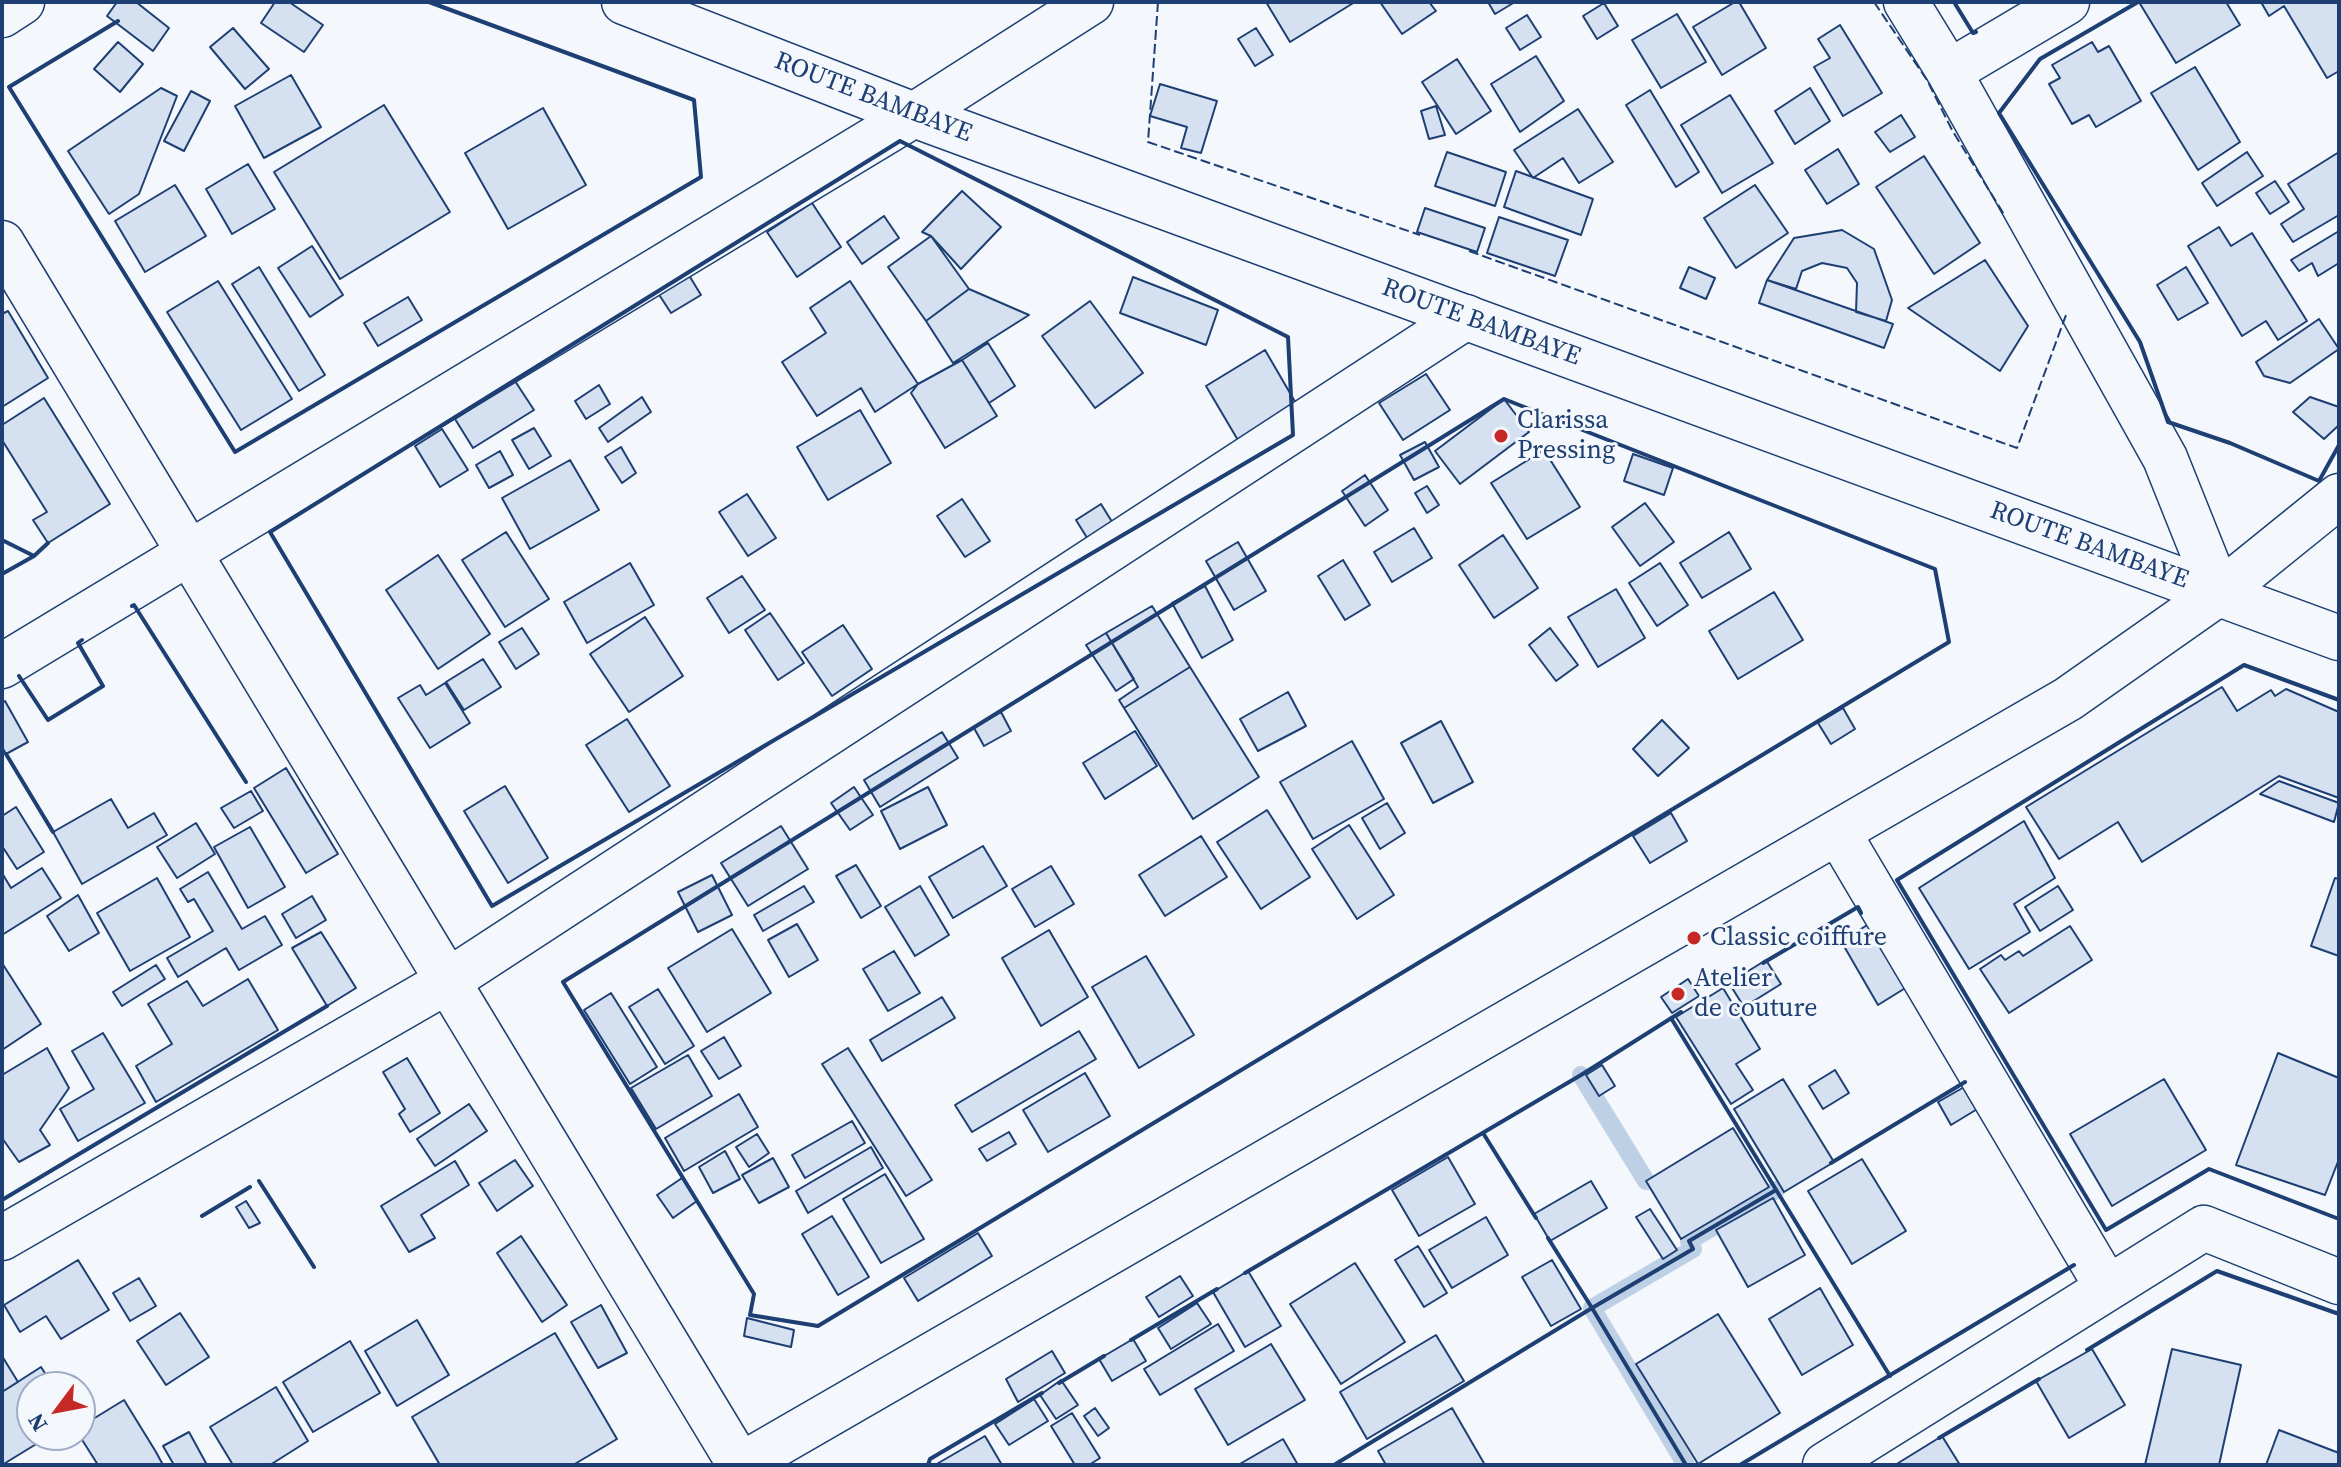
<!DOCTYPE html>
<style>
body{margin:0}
#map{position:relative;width:2341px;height:1467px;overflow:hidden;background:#f4f7fb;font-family:"Source Serif 4",serif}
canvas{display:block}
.frame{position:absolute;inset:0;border:4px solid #1d3f73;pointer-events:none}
.north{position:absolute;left:16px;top:1371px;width:80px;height:80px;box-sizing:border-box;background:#f4f7fb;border:2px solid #9eadc5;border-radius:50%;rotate:238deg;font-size:22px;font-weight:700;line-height:32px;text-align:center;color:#1d3f73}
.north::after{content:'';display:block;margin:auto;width:28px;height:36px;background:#c62828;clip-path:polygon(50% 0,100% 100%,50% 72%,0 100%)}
</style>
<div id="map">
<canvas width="2341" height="1467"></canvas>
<div class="frame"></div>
<div class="north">N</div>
</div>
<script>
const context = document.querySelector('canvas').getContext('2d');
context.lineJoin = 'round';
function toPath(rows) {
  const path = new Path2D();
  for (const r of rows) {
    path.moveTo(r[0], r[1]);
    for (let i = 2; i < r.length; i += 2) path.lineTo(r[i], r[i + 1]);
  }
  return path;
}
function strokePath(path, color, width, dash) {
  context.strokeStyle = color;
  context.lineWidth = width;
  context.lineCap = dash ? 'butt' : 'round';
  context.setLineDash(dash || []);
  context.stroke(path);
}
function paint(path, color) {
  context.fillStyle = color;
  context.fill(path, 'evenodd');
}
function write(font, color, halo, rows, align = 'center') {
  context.font = font + ' "Source Serif 4",serif';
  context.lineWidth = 6;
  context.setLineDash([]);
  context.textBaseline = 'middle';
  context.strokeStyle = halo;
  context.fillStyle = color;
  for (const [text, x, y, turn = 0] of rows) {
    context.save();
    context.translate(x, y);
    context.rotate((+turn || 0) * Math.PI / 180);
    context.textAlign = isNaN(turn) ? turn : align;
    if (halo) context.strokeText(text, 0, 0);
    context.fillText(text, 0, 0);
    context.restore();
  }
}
strokePath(toPath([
 [1581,1075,1646,1181],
 [1686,1465,1592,1308,1693,1249,1689,1241,1776,1190]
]), '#bed0e5', 18);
const building = toPath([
 [117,2,136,2,169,28,153,51,107,16,117,2],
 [275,2,289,2,323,25,304,52,261,23,275,2],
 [1266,2,1355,2,1290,42,1266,2],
 [1380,2,1429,2,1436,11,1402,34,1380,2],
 [1488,2,1515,2,1495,14,1488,2],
 [1735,2,1739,2,1766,48,1722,75,1693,27,1735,2],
 [2139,2,2226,2,2240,25,2176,63,2139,2],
 [2261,2,2339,2,2339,71,2327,78,2284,6,2269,16,2261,2],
 [1604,3,1618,26,1597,39,1583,16,1604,3],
 [1677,14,1706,62,1661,88,1632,40,1677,14],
 [1527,15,1541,37,1520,50,1506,28,1527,15],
 [1840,25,1882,93,1843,116,1814,67,1830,58,1818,39,1840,25],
 [233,28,269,69,245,89,210,47,233,28],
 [1256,28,1273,55,1255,66,1238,39,1256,28],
 [118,42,143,64,120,92,94,69,118,42],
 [2092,42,2098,52,2109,46,2141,101,2096,127,2089,115,2072,124,2049,84,2060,78,2052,65,2092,42],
 [1536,56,1564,101,1520,132,1491,84,1536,56],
 [1457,59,1491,111,1456,134,1422,82,1457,59],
 [2195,67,2240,142,2198,170,2151,93,2195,67],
 [291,75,321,127,264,158,235,106,291,75],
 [1160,84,1217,101,1201,153,1181,148,1187,127,1150,116,1160,84],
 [161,88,177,96,139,194,109,214,68,151,161,88],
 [1810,88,1830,121,1795,144,1775,111,1810,88],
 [1650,90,1699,172,1676,187,1626,105,1650,90],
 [191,91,210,101,184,151,164,141,191,91],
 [1730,95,1773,163,1722,193,1681,125,1730,95],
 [384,105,450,212,340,279,274,172,384,105],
 [1436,106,1445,135,1429,139,1421,111,1436,106],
 [543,108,586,185,508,229,465,153,543,108],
 [1578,109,1613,162,1579,183,1563,158,1533,178,1514,150,1578,109],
 [1901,115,1915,137,1890,152,1875,132,1901,115],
 [1838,149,1859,184,1827,204,1805,170,1838,149],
 [1447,152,1506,172,1495,206,1435,186,1447,152],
 [2247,152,2263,176,2217,206,2202,183,2247,152],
 [2339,152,2339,215,2293,242,2281,224,2304,209,2288,184,2339,152],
 [1924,156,1980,243,1934,274,1876,187,1924,156],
 [248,164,275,209,232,234,206,189,248,164],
 [1516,171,1593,199,1581,235,1504,207,1516,171],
 [2275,181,2289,202,2270,214,2256,193,2275,181],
 [175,185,206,236,145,272,115,221,175,185],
 [1755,185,1788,233,1736,268,1704,218,1755,185],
 [962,191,1001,227,961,269,931,236,922,232,962,191],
 [812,203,841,247,797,277,767,232,812,203],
 [1425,208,1485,228,1477,252,1417,232,1425,208],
 [884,216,899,238,862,264,847,242,884,216],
 [1499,217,1568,240,1555,276,1487,253,1499,217],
 [2219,227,2231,246,2252,233,2307,321,2278,340,2266,321,2242,336,2188,246,2219,227],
 [1842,230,1874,249,1892,300,1886,321,1856,312,1857,283,1847,268,1822,263,1802,271,1796,289,1767,280,1794,238,1842,230],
 [2339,231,2339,263,2318,276,2312,263,2299,271,2291,260,2339,231],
 [931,236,969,289,926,321,888,267,931,236],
 [312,246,343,295,310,317,278,268,312,246],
 [1985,260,2028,326,2000,371,1908,308,1985,260],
 [259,267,325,375,299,391,232,284,259,267],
 [1689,267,1715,278,1706,299,1680,288,1689,267],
 [2186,267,2208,303,2178,320,2157,285,2186,267],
 [687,272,701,295,671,313,656,290,687,272],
 [1133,277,1218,310,1206,345,1120,313,1133,277],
 [1767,280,1893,324,1884,348,1759,303,1767,280],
 [218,281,292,399,241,430,167,312,218,281],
 [850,281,918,384,875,412,861,388,817,416,782,362,826,333,810,308,850,281],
 [969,289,1029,315,953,363,926,321,969,289],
 [408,297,422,320,378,346,364,323,408,297],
 [1090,301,1143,373,1095,408,1042,336,1090,301],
 [8,311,48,378,2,407,2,314,8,311],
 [2319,319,2339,349,2290,383,2264,376,2256,362,2319,319],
 [988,343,1015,386,989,403,962,360,988,343],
 [1265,350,1301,412,1242,447,1206,386,1265,350],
 [962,360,997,416,945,448,911,393,918,384,962,360],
 [1426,374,1450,410,1403,440,1379,403,1426,374],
 [515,381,534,410,473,448,455,419,515,381],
 [599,385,610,404,586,419,575,401,599,385],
 [642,397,651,412,608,442,599,428,642,397],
 [2310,397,2339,407,2339,425,2324,439,2293,412,2310,397],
 [44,398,110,504,48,543,33,520,47,512,2,440,2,425,44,398],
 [1504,399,1529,432,1460,484,1435,451,1504,399],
 [860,410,891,463,828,500,797,447,860,410],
 [534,428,551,456,529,469,512,440,534,428],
 [442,429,468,470,440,487,415,446,442,429],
 [1425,442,1439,467,1414,480,1400,455,1425,442],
 [621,447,636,473,622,483,605,457,621,447],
 [1544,450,1580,507,1527,539,1491,483,1544,450],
 [500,451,513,475,489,488,476,465,500,451],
 [1633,454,1673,468,1664,495,1624,481,1633,454],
 [570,460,599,510,530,549,502,498,570,460],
 [1365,475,1388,510,1365,526,1342,491,1365,475],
 [1427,486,1439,505,1427,513,1415,493,1427,486],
 [747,494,776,538,748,556,719,512,747,494],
 [962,499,990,541,965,557,937,516,962,499],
 [1645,503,1674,542,1640,566,1612,527,1645,503],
 [1101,504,1114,525,1089,541,1076,520,1101,504],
 [1414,528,1432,558,1392,582,1374,552,1414,528],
 [506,532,549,599,505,627,462,560,506,532],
 [1729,532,1751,569,1702,598,1680,563,1729,532],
 [1503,535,1538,588,1494,618,1459,565,1503,535],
 [1238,542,1266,591,1234,610,1206,561,1238,542],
 [438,555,490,634,438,669,386,590,438,555],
 [1343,560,1370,605,1345,620,1318,576,1343,560],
 [630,563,654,605,587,643,564,602,630,563],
 [1660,563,1688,605,1657,626,1629,583,1660,563],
 [742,576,765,610,729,633,707,598,742,576],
 [1205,586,1233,640,1202,658,1172,603,1205,586],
 [1616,589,1645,638,1598,667,1568,617,1616,589],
 [1774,592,1803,640,1738,679,1709,631,1774,592],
 [1152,606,1190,667,1124,708,1119,700,1138,687,1106,633,1152,606],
 [770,613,804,663,778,680,745,630,770,613],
 [645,617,683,676,629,712,590,654,645,617],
 [843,625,872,669,832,696,802,652,843,625],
 [522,628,539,654,516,669,499,642,522,628],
 [1550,628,1578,665,1556,681,1529,645,1550,628],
 [1106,633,1134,679,1116,691,1086,645,1106,633],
 [483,659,501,687,464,710,446,682,483,659],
 [1190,667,1259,777,1193,819,1124,708,1190,667],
 [445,683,470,723,430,748,398,698,420,685,426,695,445,683],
 [2222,687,2237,711,2271,690,2275,696,2286,689,2339,712,2339,798,2279,776,2142,862,2118,822,2059,859,2026,807,2222,687],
 [1288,692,1306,726,1258,751,1240,719,1288,692],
 [5,701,28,742,6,754,2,747,2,703,5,701],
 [1843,708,1855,729,1831,744,1818,723,1843,708],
 [1001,712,1011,731,984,746,974,728,1001,712],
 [627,719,670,786,629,812,586,745,627,719],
 [1662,720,1689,748,1658,776,1633,749,1662,720],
 [1441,721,1473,782,1433,803,1401,743,1441,721],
 [1135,731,1157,766,1105,799,1083,763,1135,731],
 [942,732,958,758,880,807,864,780,942,732],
 [1352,741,1384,799,1313,839,1280,782,1352,741],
 [286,768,338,854,306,873,254,788,286,768],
 [2279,781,2339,803,2334,822,2260,794,2279,781],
 [505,786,548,858,508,883,464,811,505,786],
 [854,787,873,815,850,830,831,803,854,787],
 [928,787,947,825,900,849,881,811,928,787],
 [251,791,263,811,234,828,221,808,251,791],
 [111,799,128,828,154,813,167,835,82,884,53,832,111,799],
 [1387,803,1405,833,1380,849,1362,818,1387,803],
 [16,807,44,852,17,869,2,846,2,816,16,807],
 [1267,810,1310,877,1261,909,1217,842,1267,810],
 [1671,813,1687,841,1650,863,1633,836,1671,813],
 [2024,821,2055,878,2014,904,2030,932,1969,969,1919,888,2024,821],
 [196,823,215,854,177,878,157,847,196,823],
 [1349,825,1394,895,1357,919,1312,849,1349,825],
 [781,826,808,869,748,906,721,863,781,826],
 [250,827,285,887,248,908,214,847,250,827],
 [1201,836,1227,877,1165,916,1139,875,1201,836],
 [983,846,1007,886,953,918,929,877,983,846],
 [856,865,881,906,861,918,836,876,856,865],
 [1051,866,1074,904,1035,927,1012,889,1051,866],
 [42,868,61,898,2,935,2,873,11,888,42,868],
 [208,872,242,929,265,916,282,945,239,970,226,948,178,977,167,958,213,931,194,899,188,902,180,889,208,872],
 [712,875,732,915,698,932,678,892,712,875],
 [157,878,190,937,130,971,97,913,157,878],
 [2335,878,2339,879,2339,956,2311,946,2335,878],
 [804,886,814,902,763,931,754,915,804,886],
 [920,886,949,935,915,956,885,907,920,886],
 [2058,886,2073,910,2040,931,2025,907,2058,886],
 [78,895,99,933,69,951,47,916,78,895],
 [312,896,326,920,296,938,282,914,312,896],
 [797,924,818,960,789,977,768,940,797,924],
 [1869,924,1907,987,1878,1005,1841,941,1869,924],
 [2070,926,2092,960,2009,1013,1980,969,2001,955,2005,960,2019,951,2023,956,2070,926],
 [732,929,771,993,707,1032,668,968,732,929],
 [1049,930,1088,997,1041,1026,1002,958,1049,930],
 [321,932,356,988,327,1006,292,948,321,932],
 [894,951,920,993,888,1011,863,969,894,951],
 [1146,956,1194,1035,1139,1068,1092,987,1146,956],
 [1766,960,1781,984,1744,1007,1729,983,1766,960],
 [2,963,41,1024,2,1050,2,963],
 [156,965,165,979,122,1006,113,992,156,965],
 [248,979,278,1030,156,1102,136,1066,172,1044,148,1004,187,981,203,1006,248,979],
 [1688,979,1699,996,1672,1013,1661,997,1688,979],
 [1723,988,1760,1049,1736,1064,1753,1090,1731,1104,1676,1017,1723,988],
 [658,989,694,1046,665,1064,629,1007,658,989],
 [611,993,657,1067,630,1084,584,1010,611,993],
 [942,997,955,1018,882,1061,870,1040,942,997],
 [1079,1031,1096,1059,972,1132,955,1105,1079,1031],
 [103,1033,145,1103,78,1141,60,1109,94,1089,72,1051,103,1033],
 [724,1037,741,1066,719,1079,701,1051,724,1037],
 [47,1048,69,1088,40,1130,50,1145,19,1162,2,1138,2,1075,47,1048],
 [848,1048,932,1180,906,1196,822,1064,848,1048],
 [2278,1053,2339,1078,2339,1159,2325,1195,2236,1165,2278,1053],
 [688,1055,712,1096,656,1129,631,1088,688,1055],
 [407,1058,440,1113,410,1132,399,1114,405,1109,383,1072,407,1058],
 [1602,1065,1615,1086,1599,1096,1586,1075,1602,1065],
 [1835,1070,1849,1093,1823,1109,1809,1086,1835,1070],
 [1085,1073,1110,1116,1048,1152,1023,1110,1085,1073],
 [1783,1079,1834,1162,1784,1192,1734,1109,1783,1079],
 [2164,1079,2206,1150,2112,1206,2070,1134,2164,1079],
 [1966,1086,1979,1108,1951,1125,1938,1102,1966,1086],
 [739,1094,758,1127,684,1171,665,1138,739,1094],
 [469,1104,487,1131,435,1166,417,1139,469,1104],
 [852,1121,865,1143,805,1178,792,1155,852,1121],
 [1733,1128,1769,1187,1681,1239,1646,1181,1733,1128],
 [1009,1132,1016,1144,987,1161,979,1149,1009,1132],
 [757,1134,769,1153,749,1167,736,1147,757,1134],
 [871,1147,883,1168,808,1213,796,1191,871,1147],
 [725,1151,740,1179,713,1193,699,1167,725,1151],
 [1448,1157,1475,1204,1419,1236,1392,1190,1448,1157],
 [773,1158,789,1187,759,1203,742,1175,773,1158],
 [1862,1159,1906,1231,1852,1264,1808,1191,1862,1159],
 [515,1160,533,1186,497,1211,479,1183,515,1160],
 [455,1161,469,1185,421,1215,435,1238,409,1252,381,1206,455,1161],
 [885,1174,924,1239,881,1263,843,1199,885,1174],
 [682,1178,697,1201,673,1218,657,1195,682,1178],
 [1591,1181,1607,1208,1550,1241,1534,1214,1591,1181],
 [1773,1198,1805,1255,1748,1287,1716,1230,1773,1198],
 [246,1201,260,1223,249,1228,236,1207,246,1201],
 [1650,1209,1677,1250,1663,1259,1636,1217,1650,1209],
 [832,1216,869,1277,838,1295,802,1234,832,1216],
 [1486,1217,1508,1255,1452,1288,1429,1250,1486,1217],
 [978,1233,992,1256,918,1301,904,1278,978,1233],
 [521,1236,567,1305,542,1322,497,1253,521,1236],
 [1418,1246,1447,1293,1424,1307,1395,1260,1418,1246],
 [78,1260,109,1310,61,1339,46,1316,20,1332,4,1305,78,1260],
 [1552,1260,1581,1309,1551,1326,1522,1277,1552,1260],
 [1355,1263,1405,1342,1341,1384,1290,1304,1355,1263],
 [1248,1271,1281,1326,1245,1347,1213,1292,1248,1271],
 [1180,1276,1193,1296,1159,1317,1146,1297,1180,1276],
 [139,1278,156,1306,130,1321,113,1293,139,1278],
 [1820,1288,1853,1345,1802,1375,1769,1319,1820,1288],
 [1197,1303,1211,1324,1171,1349,1158,1328,1197,1303],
 [601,1305,627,1353,598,1368,571,1322,601,1305],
 [180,1313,209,1357,166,1385,137,1341,180,1313],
 [1718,1314,1780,1413,1698,1464,1636,1364,1718,1314],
 [747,1318,794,1330,791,1347,744,1336,747,1318],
 [417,1320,449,1375,397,1406,365,1351,417,1320],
 [1218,1324,1234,1351,1160,1395,1144,1369,1218,1324],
 [555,1333,617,1439,573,1465,440,1465,412,1417,555,1333],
 [1436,1335,1464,1381,1367,1439,1340,1392,1436,1335],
 [1133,1339,1146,1361,1112,1381,1099,1359,1133,1339],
 [350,1341,380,1393,313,1432,283,1382,350,1341],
 [1271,1344,1305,1400,1228,1445,1195,1389,1271,1344],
 [2092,1349,2125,1405,2069,1438,2036,1381,2092,1349],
 [2172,1349,2241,1365,2219,1465,2145,1465,2172,1349],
 [1052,1351,1065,1373,1018,1402,1006,1379,1052,1351],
 [2,1356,18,1382,2,1392,2,1356],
 [41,1367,54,1387,32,1387,32,1435,51,1435,2,1465,2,1392,41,1367],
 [1061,1380,1078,1405,1056,1419,1040,1395,1061,1380],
 [276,1387,308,1441,270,1465,233,1465,210,1427,276,1387],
 [1034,1399,1048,1421,1009,1445,995,1424,1034,1399],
 [124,1400,156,1452,163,1465,98,1465,79,1435,80,1427,124,1400],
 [1095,1408,1109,1428,1098,1436,1084,1416,1095,1408],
 [1452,1408,1485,1465,1386,1465,1378,1451,1452,1408],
 [1072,1413,1100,1458,1089,1465,1075,1465,1051,1426,1072,1413],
 [2279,1430,2339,1453,2339,1465,2266,1465,2279,1430],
 [189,1432,207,1465,174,1465,163,1446,189,1432],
 [985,1436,1002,1465,935,1465,985,1436],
 [1942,1436,1960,1465,1895,1465,1942,1436],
 [1283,1439,1298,1465,1238,1465,1283,1439]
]);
paint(building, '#d5e0f0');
strokePath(building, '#1d3f73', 2);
const minor = toPath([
 [1906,2,1949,72,2165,458,2219,593,2339,496],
 [2,15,22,2],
 [1949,72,2067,2],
 [2,243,740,1465],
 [2,666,914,115,1091,2],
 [1839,834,2107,1287],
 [2,1238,448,981,1466,317],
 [741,1465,2068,699,2219,593],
 [1825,1465,2204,1228,2339,1282]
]);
const tertiary = toPath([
 [624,2,914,115,2339,638]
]);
strokePath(minor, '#1d3f73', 47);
strokePath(tertiary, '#1d3f73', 47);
strokePath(minor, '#f4f7fb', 44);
strokePath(tertiary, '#f4f7fb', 44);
strokePath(toPath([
 [1158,2,1148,142,1420,235],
 [1874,2,1927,80,1952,130,2005,216],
 [1469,251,2017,448,2066,315]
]), '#1d3f73', 2, [10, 4]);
strokePath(toPath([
 [1954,2,1973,33,1976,32],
 [2138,2,2040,59,1999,113,2140,342,2168,422,2230,443,2319,481,2339,445],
 [118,21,9,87,235,452,701,177,694,100,429,2],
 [900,141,1288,337,1293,435,492,906,270,532,900,141],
 [1504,399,1935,569,1949,642,818,1326,750,1315,754,1294,563,982,1504,399],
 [2,540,34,556,2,574],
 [34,556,48,543],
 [132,606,134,605,246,782],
 [19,676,48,720,103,686,78,643,82,640],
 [2339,700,2244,665,1897,880,2106,1230,2209,1169,2339,1219],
 [6,754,53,832],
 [1763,963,1858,907,1861,913],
 [1671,1018,1890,1376],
 [1483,1133,1536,1218],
 [1831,1163,1965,1082],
 [259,1181,314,1267],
 [2,1200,327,1006],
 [202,1216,250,1187],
 [1245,1273,1581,1075,1681,1012],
 [1131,1340,1217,1289],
 [2087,1350,2217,1271,2339,1314],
 [1059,1383,1104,1356],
 [1939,1438,2039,1379],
 [928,1465,930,1459,1042,1393],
 [1334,1465,1592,1308,1548,1238],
 [1686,1465,1592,1308,1693,1249,1689,1241,1776,1190],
 [1740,1465,2074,1265]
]), '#1d3f73', 4);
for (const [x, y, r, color] of [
 [1501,436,8,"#c62828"],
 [1694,938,8,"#c62828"],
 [1678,994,8,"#c62828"]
]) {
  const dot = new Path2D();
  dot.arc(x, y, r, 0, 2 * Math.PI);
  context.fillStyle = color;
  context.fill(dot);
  strokePath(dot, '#f4f7fb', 3);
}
write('26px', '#1d3f73', '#f4f7fb', [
 ["ROUTE BAMBAYE",873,98,21],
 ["ROUTE BAMBAYE",1481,323,20],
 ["ROUTE BAMBAYE",2089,546,20]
]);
write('26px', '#1d3f73', '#f4f7fb', [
 ["Clarissa",1517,421],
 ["Pressing",1517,451],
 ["Classic coiffure",1710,938],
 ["Atelier",1694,979],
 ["de couture",1694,1009]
], 'left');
</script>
